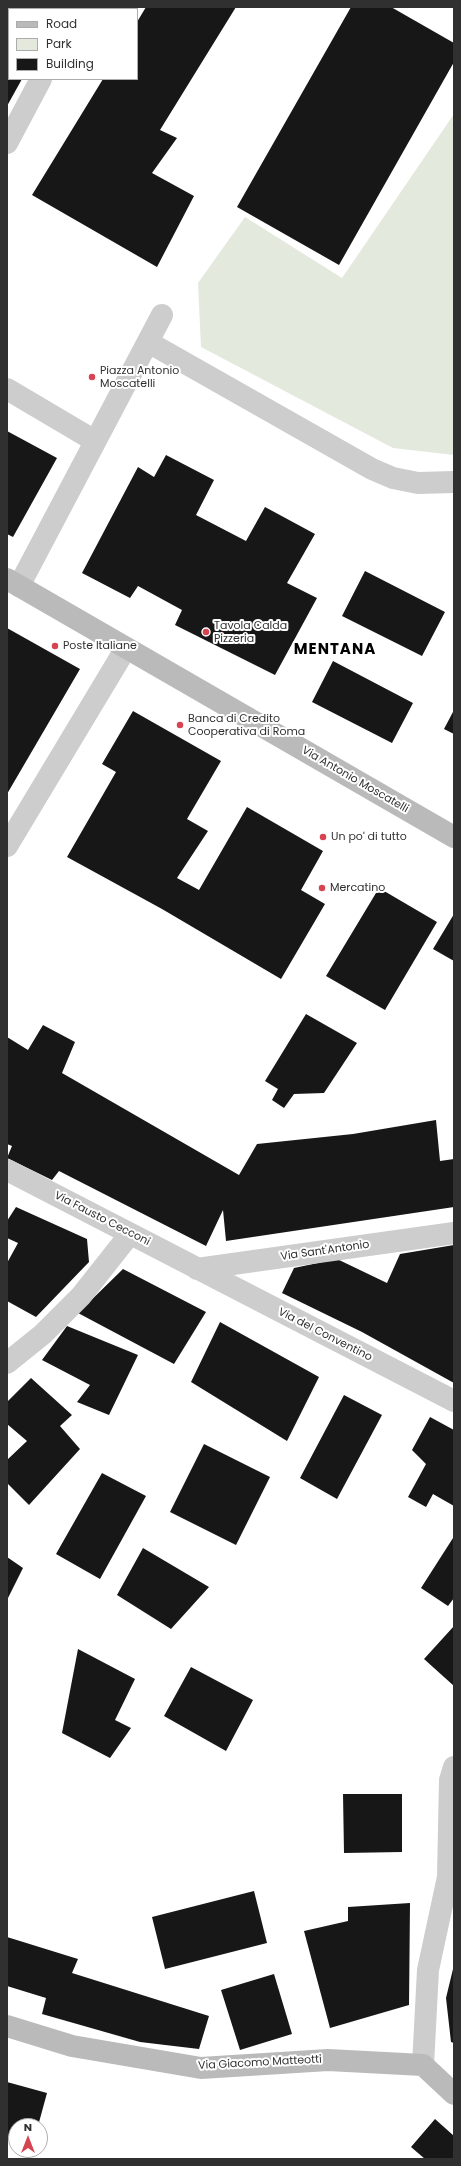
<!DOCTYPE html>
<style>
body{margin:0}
#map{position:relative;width:461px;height:2166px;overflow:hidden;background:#fff;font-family:Poppins,sans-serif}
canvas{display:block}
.frame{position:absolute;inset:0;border:8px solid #303030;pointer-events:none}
.legend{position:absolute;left:8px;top:8px;width:130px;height:72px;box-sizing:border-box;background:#fff;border:1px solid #acacac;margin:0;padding:5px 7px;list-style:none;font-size:12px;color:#303030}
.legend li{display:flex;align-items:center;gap:8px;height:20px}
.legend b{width:20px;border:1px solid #acacac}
.north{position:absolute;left:8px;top:2118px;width:40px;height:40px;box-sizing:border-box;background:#fff;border:1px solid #acacac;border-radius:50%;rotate:0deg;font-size:11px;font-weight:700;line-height:16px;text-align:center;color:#303030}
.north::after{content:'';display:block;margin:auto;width:14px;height:18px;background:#d54450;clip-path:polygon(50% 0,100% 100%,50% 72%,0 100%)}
</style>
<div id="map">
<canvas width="461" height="2166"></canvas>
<div class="frame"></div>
<ul class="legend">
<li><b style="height:5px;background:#bababa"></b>Road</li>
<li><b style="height:11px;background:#e3e9dd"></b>Park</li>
<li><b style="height:11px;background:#171717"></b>Building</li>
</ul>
<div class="north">N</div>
</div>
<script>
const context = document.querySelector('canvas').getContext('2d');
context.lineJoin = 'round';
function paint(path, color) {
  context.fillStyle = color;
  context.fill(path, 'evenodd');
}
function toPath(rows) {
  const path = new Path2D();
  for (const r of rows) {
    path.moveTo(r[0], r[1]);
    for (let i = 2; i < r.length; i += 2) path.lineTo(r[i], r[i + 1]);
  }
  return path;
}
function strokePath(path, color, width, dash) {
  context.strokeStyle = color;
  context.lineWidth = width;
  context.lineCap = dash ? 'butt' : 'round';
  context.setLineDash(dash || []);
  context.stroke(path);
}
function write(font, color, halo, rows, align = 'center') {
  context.font = font + ' Poppins,sans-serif';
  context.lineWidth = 4;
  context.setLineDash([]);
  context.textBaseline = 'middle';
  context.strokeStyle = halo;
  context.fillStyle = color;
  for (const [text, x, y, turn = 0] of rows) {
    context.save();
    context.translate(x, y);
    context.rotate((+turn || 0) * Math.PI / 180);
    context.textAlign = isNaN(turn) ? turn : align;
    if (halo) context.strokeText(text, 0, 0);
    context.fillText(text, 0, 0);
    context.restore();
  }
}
paint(toPath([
 [454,114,454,455,393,448,201,347,198,283,245,217,342,278]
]), '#e3e9dd');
paint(toPath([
 [146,7,236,7,160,130,177,138,152,173,194,196,157,267,32,195,103,79,137,79,137,22],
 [351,7,391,7,454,43,454,62,339,265,237,207],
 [7,58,9,60,9,79,22,79,7,106],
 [7,431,57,458,13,537,7,534],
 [166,455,214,480,196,515,246,541,265,507,315,534,287,583,317,598,275,675,175,625,182,610,138,586,130,598,82,573,138,467,154,477],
 [365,571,445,612,422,656,342,616],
 [7,628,80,669,7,794],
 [333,661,413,703,392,743,312,702],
 [454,710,454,734,444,729],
 [133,711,221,761,187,819,208,831,177,878,199,890,247,807,323,851,301,890,325,904,281,979,162,909,67,857,116,772,102,764],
 [379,888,437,922,385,1010,326,976],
 [454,914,454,961,433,949],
 [306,1014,357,1043,324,1093,294,1094,284,1108,272,1100,278,1089,265,1081],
 [43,1025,75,1042,62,1073,239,1175,257,1144,353,1134,436,1120,440,1161,454,1159,454,1207,226,1241,223,1210,206,1246,59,1171,52,1180,7,1158,12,1146,7,1144,7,1037,28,1050],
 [16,1207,87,1239,89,1262,36,1317,7,1301,7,1263,18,1243,7,1238,7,1221],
 [454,1245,454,1383,362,1332,282,1293,294,1268,337,1259,387,1283,400,1254],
 [123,1269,206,1312,174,1364,78,1313],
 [220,1322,319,1377,287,1441,191,1382],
 [67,1326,138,1355,109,1415,77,1402,90,1385,42,1360],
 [31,1378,72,1415,60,1426,80,1449,29,1505,7,1483,7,1460,27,1441,7,1424,7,1402],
 [344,1395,382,1415,337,1499,300,1478],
 [430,1417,454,1430,454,1506,433,1494,426,1507,408,1497,426,1464,412,1450],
 [204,1444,270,1477,236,1545,170,1512],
 [102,1473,146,1496,100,1579,56,1554],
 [453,1538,454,1598,448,1606,421,1588],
 [143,1548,209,1587,171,1629,117,1595],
 [7,1557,23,1568,7,1600],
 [454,1626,454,1686,424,1659],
 [78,1649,135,1679,115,1720,131,1728,110,1758,62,1733],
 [191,1667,253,1700,226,1751,164,1716],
 [343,1794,402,1794,402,1852,344,1853],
 [254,1891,267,1943,165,1969,152,1917],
 [410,1903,409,2005,330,2028,304,1931,348,1921,348,1907],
 [7,1937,78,1959,72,1973,209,2016,199,2049,140,2042,42,2014,46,1998,7,1986],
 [453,1969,454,1969,454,2043,451,2042,446,1998],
 [274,1974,292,2034,240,2050,221,1990],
 [7,2082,47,2093,38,2126,16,2126,16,2138,7,2136],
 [435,2119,454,2136,454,2159,425,2159,411,2147]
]), '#171717');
strokePath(toPath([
 [79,9,80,7],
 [7,143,41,79],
 [148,342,372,469,393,478,418,483,454,482],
 [7,389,95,441],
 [19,586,162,315],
 [7,846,126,648],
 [7,1170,454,1401],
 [197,1269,454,1233],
 [7,1363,43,1334,81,1296,130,1234],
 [423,2065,428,1970,448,1877,450,1780,454,1767]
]), '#cdcdcd', 22);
strokePath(toPath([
 [7,579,454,837],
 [7,2026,72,2046,201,2068,328,2060,423,2065,454,2094]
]), '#bababa', 22);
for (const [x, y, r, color] of [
 [92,377,4,"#d54450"],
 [206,632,4,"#d54450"],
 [55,646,4,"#d54450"],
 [180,725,4,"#d54450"],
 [323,837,4,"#d54450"],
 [322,888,4,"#d54450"]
]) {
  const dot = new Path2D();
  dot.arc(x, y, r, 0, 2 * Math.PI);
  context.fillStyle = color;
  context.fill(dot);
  strokePath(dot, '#fff', 1.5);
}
write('11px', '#303030', '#fff', [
 ["Piazza Antonio",100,371],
 ["Moscatelli",100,384],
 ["Tavola Calda",214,626],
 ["Pizzeria",214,639],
 ["Poste Italiane",63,646],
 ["Banca di Credito",188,719],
 ["Cooperativa di Roma",188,732],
 ["Un po' di tutto",331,837],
 ["Mercatino",330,888]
], 'left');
write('11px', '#303030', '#fff', [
 ["Via Antonio Moscatelli",355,780,30],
 ["Via Fausto Cecconi",102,1219,27],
 ["Via Sant'Antonio",325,1251,-8],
 ["Via del Conventino",325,1335,27],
 ["Via Giacomo Matteotti",260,2063,-3]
]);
context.letterSpacing = '1px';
write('bold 15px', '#000', '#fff', [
 ["MENTANA",335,650]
]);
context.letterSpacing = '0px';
</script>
